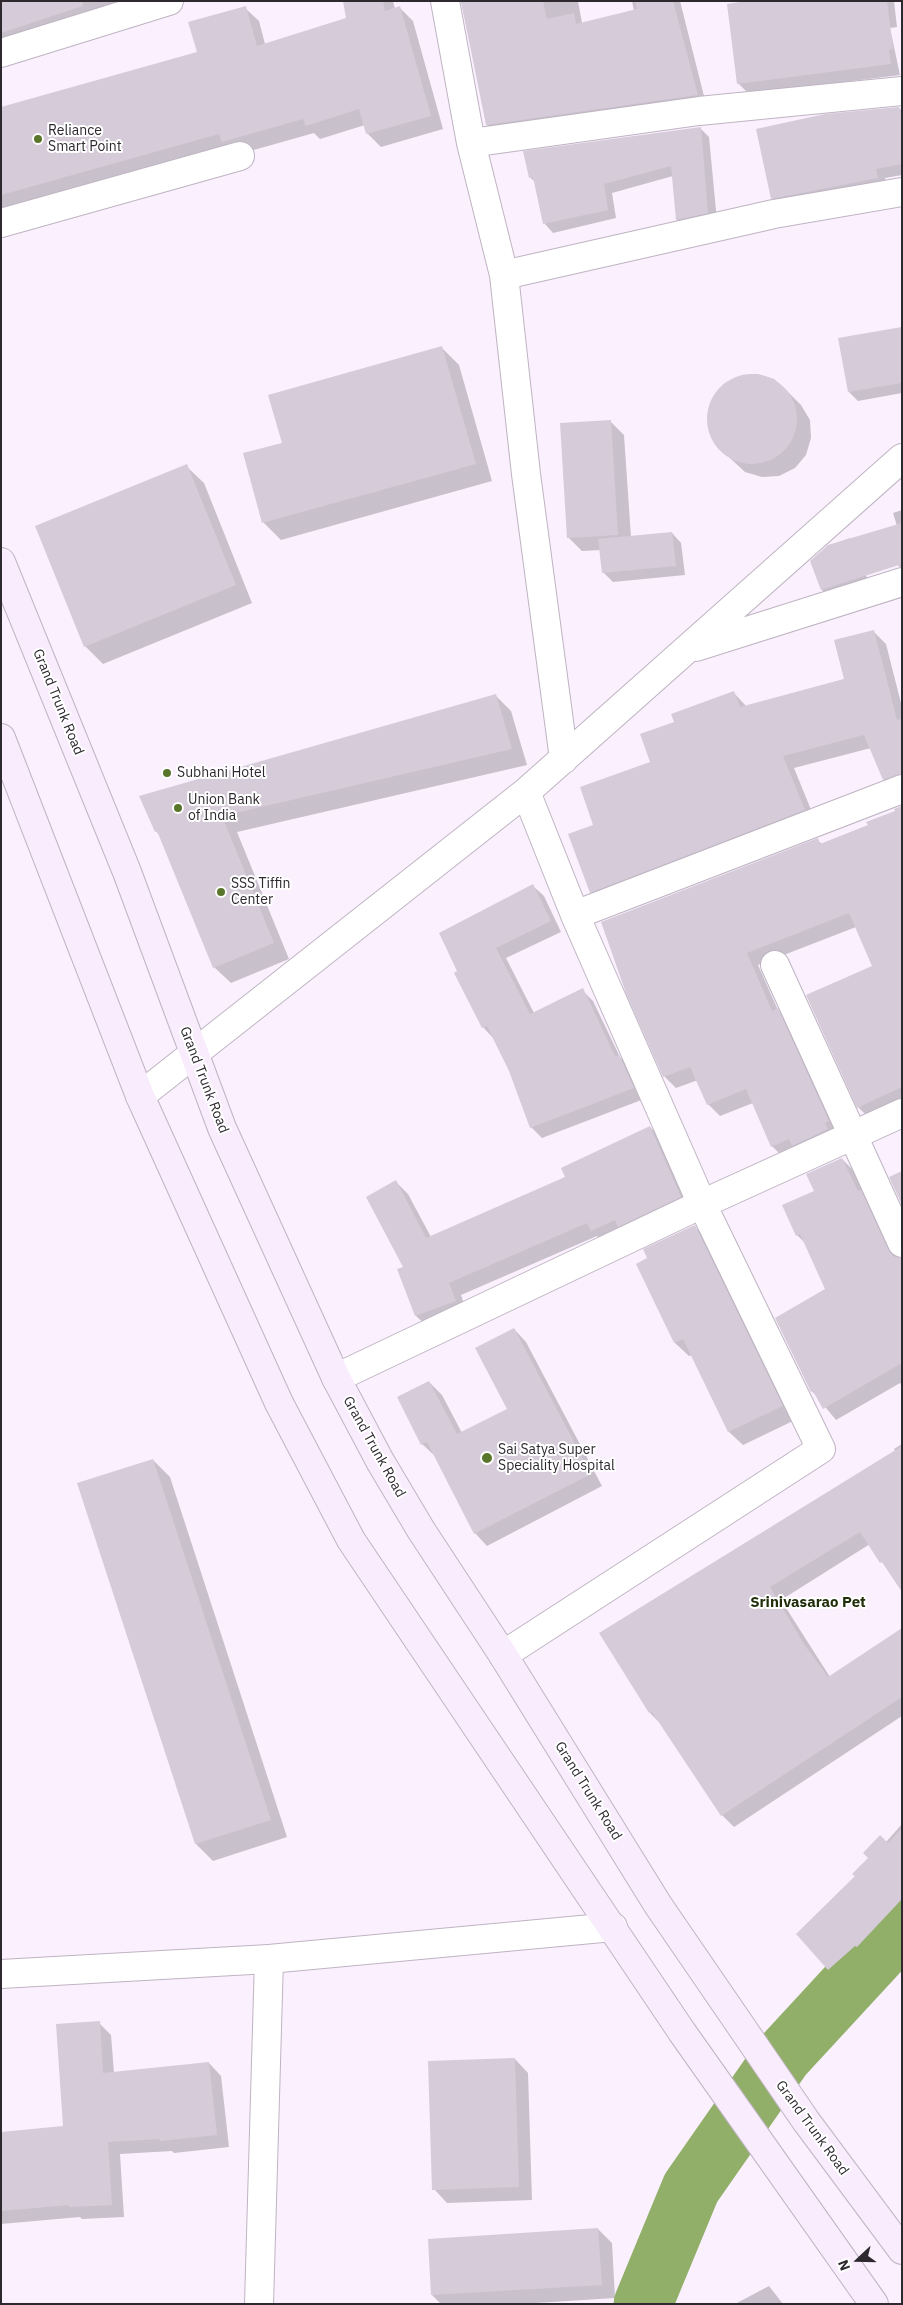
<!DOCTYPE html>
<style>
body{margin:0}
#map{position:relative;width:903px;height:2305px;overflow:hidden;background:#faf0fe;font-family:"IBM Plex Sans",sans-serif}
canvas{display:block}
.frame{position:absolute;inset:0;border:2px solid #2d292f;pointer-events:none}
.north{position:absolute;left:833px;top:2235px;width:50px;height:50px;-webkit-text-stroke:4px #fff;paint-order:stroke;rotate:249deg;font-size:14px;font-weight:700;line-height:20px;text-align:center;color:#2d292f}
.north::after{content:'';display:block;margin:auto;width:18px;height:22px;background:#2d292f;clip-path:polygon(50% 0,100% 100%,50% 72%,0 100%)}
</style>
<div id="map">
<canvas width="903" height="2305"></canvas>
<div class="frame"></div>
<div class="north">N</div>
</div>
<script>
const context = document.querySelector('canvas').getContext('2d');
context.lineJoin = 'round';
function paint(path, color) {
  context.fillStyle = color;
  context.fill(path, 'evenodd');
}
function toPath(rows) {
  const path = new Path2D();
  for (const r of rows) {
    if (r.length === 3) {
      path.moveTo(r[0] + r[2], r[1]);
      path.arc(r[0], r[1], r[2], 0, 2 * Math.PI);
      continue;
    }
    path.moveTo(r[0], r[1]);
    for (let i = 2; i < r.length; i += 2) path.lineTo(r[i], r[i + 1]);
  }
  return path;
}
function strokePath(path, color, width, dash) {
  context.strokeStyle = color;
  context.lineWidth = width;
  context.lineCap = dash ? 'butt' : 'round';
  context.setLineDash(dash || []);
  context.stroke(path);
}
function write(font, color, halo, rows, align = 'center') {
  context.font = font + ' "IBM Plex Sans",sans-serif';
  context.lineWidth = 4;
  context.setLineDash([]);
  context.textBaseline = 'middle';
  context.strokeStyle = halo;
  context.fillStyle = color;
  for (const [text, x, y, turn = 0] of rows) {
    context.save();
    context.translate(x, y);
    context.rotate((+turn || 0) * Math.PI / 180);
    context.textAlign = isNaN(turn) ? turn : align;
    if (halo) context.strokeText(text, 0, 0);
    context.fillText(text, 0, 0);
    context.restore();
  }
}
paint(toPath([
 [1,1,123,1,1,49],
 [344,1,393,1,395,9,400,8,413,21,443,129,381,147,367,133,365,125,320,139,314,133,236,155,1,212,1,108,198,53,245,8,259,21,265,44,348,19],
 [461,1,578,1,582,23,634,11,632,1,680,1,706,104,496,134,487,125],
 [756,1,894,1,897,27,890,28,900,75,749,94,738,83],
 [899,108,902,111,902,175,885,178,887,187,782,207,772,198],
 [700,128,709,137,717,221,686,228,677,220,673,176,612,193,616,218,553,233,545,224,535,182,530,177],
 [902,328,902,393,858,401,849,392],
 [442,348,459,365,492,481,281,540,264,523,244,454,283,443],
 [757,374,774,379,787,391,801,405,810,420,811,438,806,455,795,468,779,476,762,477,745,472,718,447,709,431,708,414,713,397,724,384,740,376],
 [610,421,624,435,631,537,672,533,681,543,685,575,613,582,603,572,601,550,582,551,568,537],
 [186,466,204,483,252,603,103,664,85,646],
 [902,510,902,569,898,565,897,526,893,513],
 [850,538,859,548,869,586,831,599,822,590,812,561,828,546],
 [874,632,886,644,902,707,902,773,888,777,888,779,902,775,902,789,896,791,884,779,871,748,794,768,816,822,603,904,591,892,595,826,651,763,676,722,734,693,746,706,845,679],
 [495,695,511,711,527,765,237,832,289,959,231,983,214,967,160,836,156,831],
 [902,806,902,1104,870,1119,858,1107,873,966,856,927,758,965,778,1010,789,1022,840,1133,784,1158,772,1146,753,1103,720,1116,708,1104,698,1080,676,1088,664,1076,817,840,822,844,869,826,897,812],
 [533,886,544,896,561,932,506,958,534,1013,582,990,593,1001,620,1057,630,1067,644,1099,542,1138,531,1127,510,1071,493,1038,483,1027,455,974],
 [650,1127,663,1140,693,1209,604,1243,597,1236,461,1295,467,1313,429,1328,416,1316,405,1267,396,1182,408,1194,431,1237,567,1178],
 [842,1159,854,1171,867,1198,872,1203,898,1259,902,1259,902,1386,900,1383,836,1420,812,1391,827,1289,806,1244,797,1235,784,1206,816,1191],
 [694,1226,708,1240,795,1420,743,1445,729,1432,692,1355,689,1356,675,1343,649,1258],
 [514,1329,526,1342,602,1486,487,1546,475,1533,435,1456,422,1444,429,1382,442,1395,462,1433,508,1409],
 [902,1444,902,1591,870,1544,781,1600,830,1677,902,1630,902,1716,734,1827,722,1815,661,1724,650,1713,895,1451,894,1449],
 [153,1460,170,1477,287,1837,213,1861,196,1844],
 [902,1824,902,1914,872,1946,837,1977,829,1969,856,1876],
 [99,2023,111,2035,114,2073,209,2063,221,2076,229,2147,174,2153,172,2151,120,2154,124,2217,82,2219,80,2217,1,2224,1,2133,65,2128],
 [515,2059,528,2073,532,2200,447,2203,434,2189],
 [598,2229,612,2243,615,2298,520,2304,441,2304,432,2295],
 [769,2286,783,2304,735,2304]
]), '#0003');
strokePath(toPath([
 [643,2304,691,2188,783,2056,902,1927]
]), '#91af68', 59);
paint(toPath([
 [1,1,82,1,83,6,1,33],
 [343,1,383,1,385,11,400,6,431,116,366,134,359,109,306,126,303,119,222,142,219,134,1,195,1,107,197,52,188,22,246,6,257,46,346,18],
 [461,1,543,1,547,19,574,13,576,24,637,9,635,1,673,1,698,95,486,125],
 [746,1,887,1,893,49,889,50,891,64,737,84,727,4],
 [899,107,902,118,902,164,876,169,878,178,771,199,756,129,825,114],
 [701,127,708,213,676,220,671,166,604,184,608,210,543,224,533,177,529,178,523,151],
 [902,327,902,383,848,392,838,338],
 [442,346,476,464,262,523,243,453,282,443,268,395],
 [752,419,45],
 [611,420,618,535,567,538,560,423],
 [187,464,236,585,84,647,35,526],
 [902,523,902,564,821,590,810,561,828,545],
 [672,532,676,566,602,573,598,539],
 [874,630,897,720,902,718,902,774,883,780,864,735,783,756,805,810,590,893,568,834,593,825,580,787,650,762,640,734,674,722,671,714,734,691,740,707,844,679,834,640],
 [496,694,512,749,222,816,274,943,213,968,157,831,155,832,139,796],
 [902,806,902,1087,857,1108,806,995,872,966,849,913,747,953,772,1011,778,1008,829,1121,825,1123,828,1129,792,1146,789,1139,771,1147,746,1089,707,1105,690,1067,663,1077,627,996,601,922,818,838,820,844,868,825,866,822,895,811,894,809],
 [533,884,551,921,496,948,530,1014,583,988,615,1056,619,1055,634,1088,530,1128,509,1071,487,1026,482,1028,454,973,457,971,439,933],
 [650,1126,681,1197,618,1227,615,1220,591,1231,587,1223,449,1283,456,1301,415,1316,397,1269,403,1267,366,1197,396,1180,426,1238,565,1177,561,1168],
 [842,1158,858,1191,861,1190,888,1249,893,1256,902,1258,902,1363,823,1409,813,1391,811,1392,775,1318,825,1289,800,1234,796,1236,782,1205,814,1191,806,1174],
 [902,1171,902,1205,889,1177],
 [695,1225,783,1406,728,1432,683,1339,674,1343,636,1264,647,1258,643,1249],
 [514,1328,591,1474,474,1534,427,1442,421,1445,397,1397,429,1381,457,1434,507,1409,475,1348],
 [902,1446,902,1592,882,1562,880,1563,860,1532,770,1587,804,1644,828,1677,902,1628,902,1697,721,1816,652,1712,649,1713,599,1633],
 [153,1459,271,1820,195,1844,77,1483],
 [902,1828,902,1899,857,1947,855,1946,828,1970,796,1934,855,1876,852,1874,868,1858,863,1853,880,1835,888,1843],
 [100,2021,103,2073,209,2062,217,2135,160,2141,160,2139,108,2142,112,2205,69,2207,69,2205,1,2211,1,2132,63,2126,56,2024],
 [515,2058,519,2187,432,2190,428,2061],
 [598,2228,602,2285,431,2295,428,2239]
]), '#d5cbd9');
const minor = toPath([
 [445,1,471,143,504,275,526,474,564,759],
 [1,53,169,1],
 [471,143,699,111,902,91],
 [1,223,240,156],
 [504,275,774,214,902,192],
 [696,647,902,582],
 [575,915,902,789],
 [775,965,902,1243],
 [140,1096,526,792,902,458],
 [336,1378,702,1204,902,1113],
 [503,1655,821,1449,702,1204,575,915,526,792],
 [259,2304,269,1959]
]);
const tertiary = toPath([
 [1,1974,269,1959,613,1927]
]);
const secondary = toPath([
 [1,562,127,872,222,1128,336,1378,380,1461,421,1530,503,1655,658,1905,806,2121,902,2250],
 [1,738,140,1096,279,1403,351,1540,682,2032,874,2304]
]);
strokePath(minor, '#bfb4c2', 30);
strokePath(tertiary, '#bfb4c2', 30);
strokePath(secondary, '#bfb4c2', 30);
strokePath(minor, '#fff', 28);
strokePath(tertiary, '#fff', 28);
strokePath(secondary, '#f8ecfd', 28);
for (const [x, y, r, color] of [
 [38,139,5,"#59762b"],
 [167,773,5,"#59762b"],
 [178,808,5,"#59762b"],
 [221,892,5,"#59762b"],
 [487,1458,6,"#59762b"]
]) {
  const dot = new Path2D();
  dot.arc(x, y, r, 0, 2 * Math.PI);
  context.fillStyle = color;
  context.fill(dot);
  strokePath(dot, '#fff', 2);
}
write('14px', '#2d292f', '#fff', [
 ["Reliance",48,131],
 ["Smart Point",48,147],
 ["Subhani Hotel",177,773],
 ["Union Bank",188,800],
 ["of India",188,816],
 ["SSS Tiffin",231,884],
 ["Center",231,900],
 ["Sai Satya Super",498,1450],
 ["Speciality Hospital",498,1466]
], 'left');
write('14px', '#2d292f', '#fff', [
 ["Grand Trunk Road",58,702,68],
 ["Grand Trunk Road",204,1080,69],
 ["Grand Trunk Road",374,1447,61],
 ["Grand Trunk Road",588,1791,58],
 ["Grand Trunk Road",812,2128,54]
]);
write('bold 15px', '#212e0a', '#fff', [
 ["Srinivasarao Pet",808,1603]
]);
</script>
